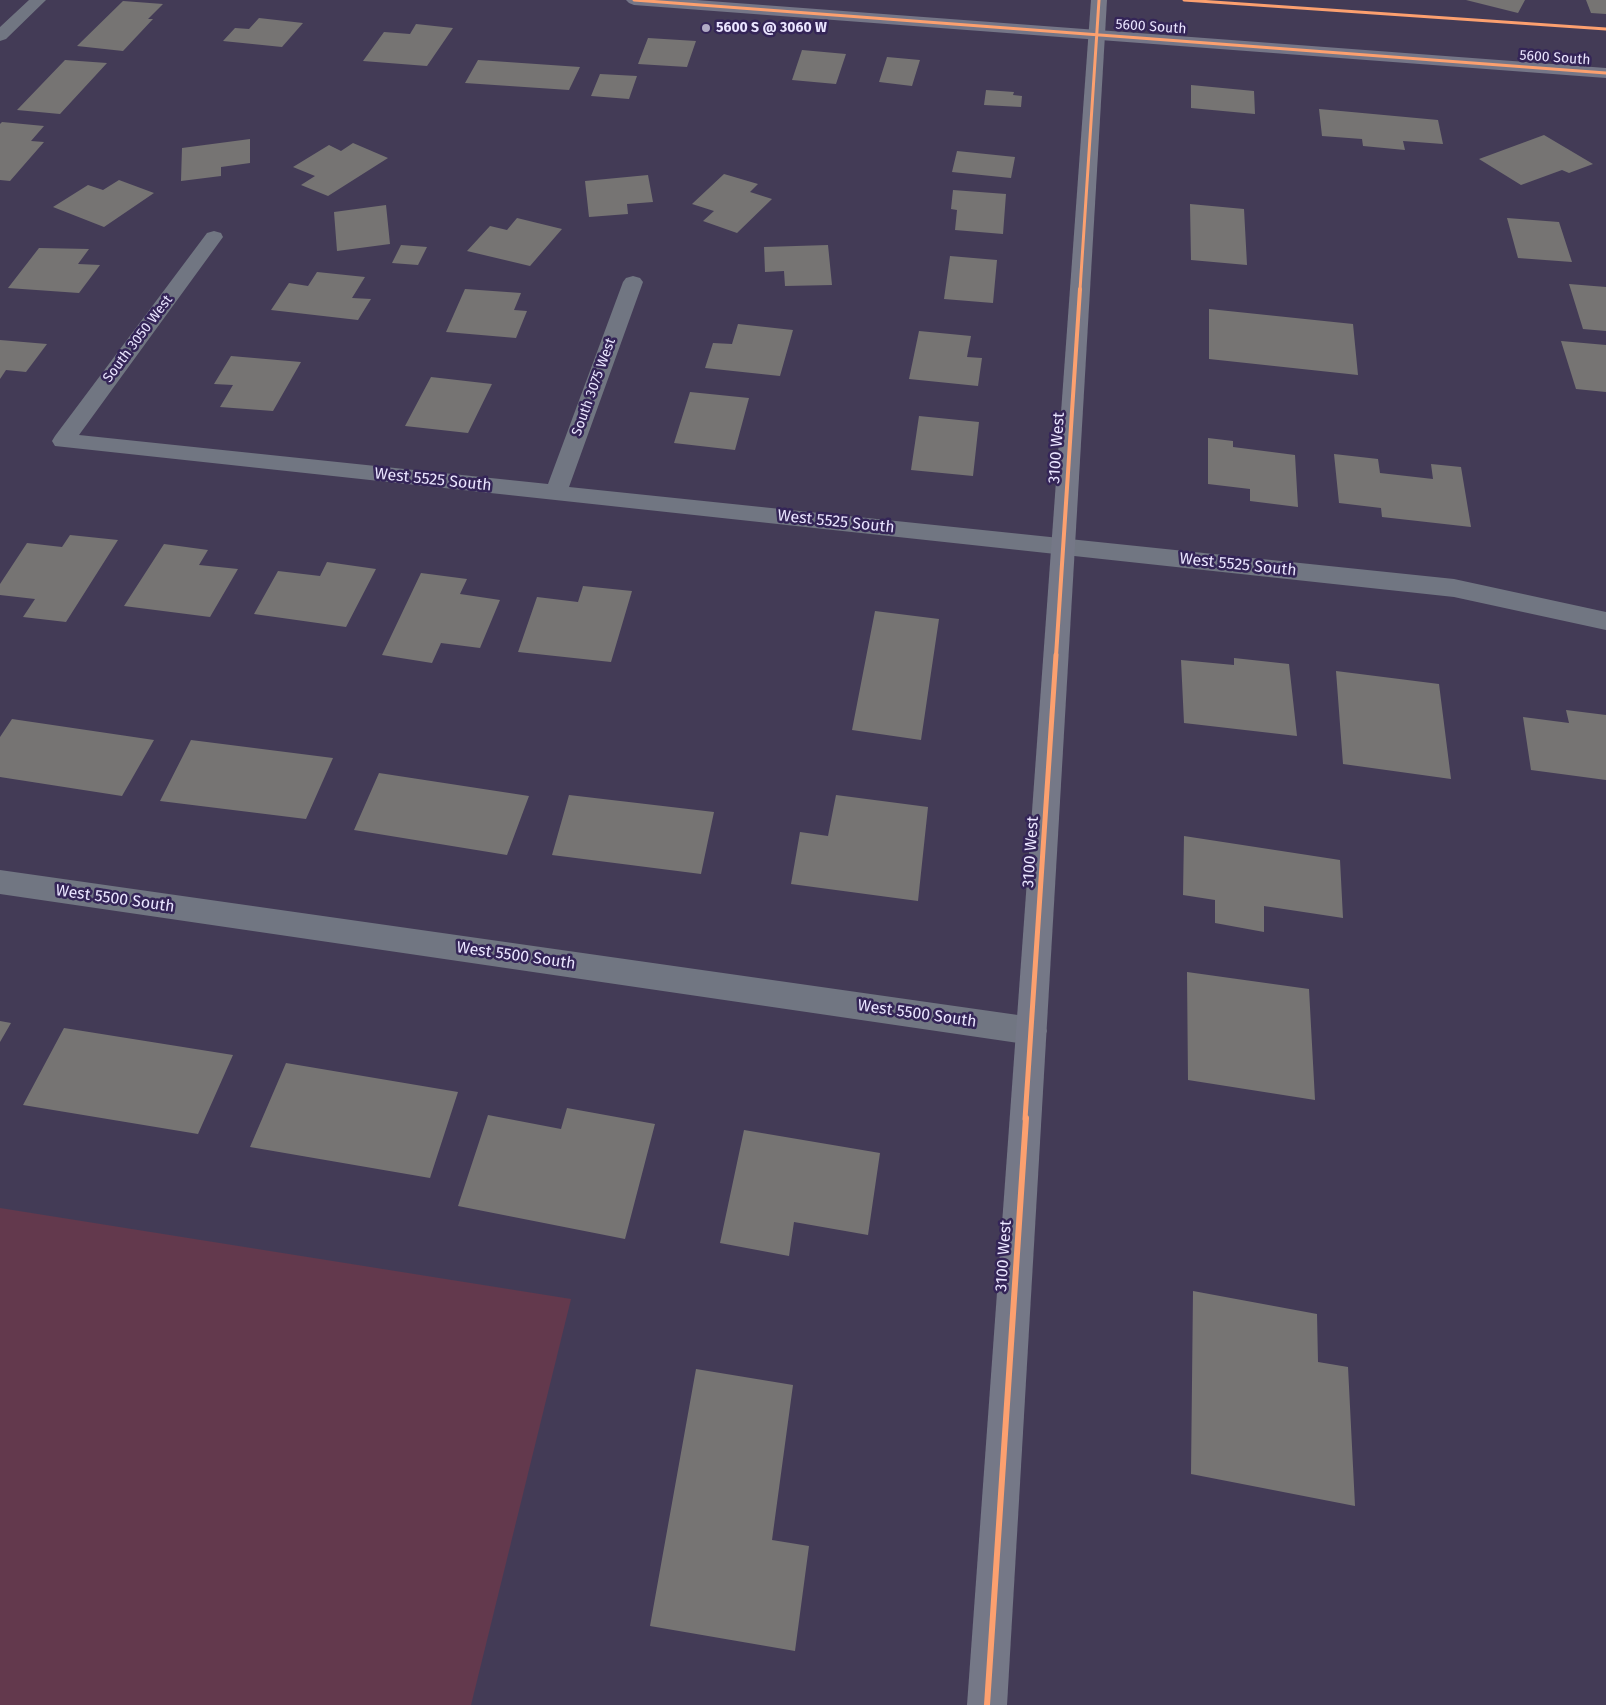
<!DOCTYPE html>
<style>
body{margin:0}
canvas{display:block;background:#433b56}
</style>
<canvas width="1606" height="1705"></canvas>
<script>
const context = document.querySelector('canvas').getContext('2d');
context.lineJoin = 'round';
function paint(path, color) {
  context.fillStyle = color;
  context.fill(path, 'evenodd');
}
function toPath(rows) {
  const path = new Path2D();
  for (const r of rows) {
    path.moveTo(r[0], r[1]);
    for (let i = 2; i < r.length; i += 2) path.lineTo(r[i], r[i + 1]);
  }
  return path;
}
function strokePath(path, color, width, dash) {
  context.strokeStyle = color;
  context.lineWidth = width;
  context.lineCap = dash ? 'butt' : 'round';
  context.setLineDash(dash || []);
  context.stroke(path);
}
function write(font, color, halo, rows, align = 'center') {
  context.font = font + ' "Fira Sans",sans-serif';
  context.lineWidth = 5;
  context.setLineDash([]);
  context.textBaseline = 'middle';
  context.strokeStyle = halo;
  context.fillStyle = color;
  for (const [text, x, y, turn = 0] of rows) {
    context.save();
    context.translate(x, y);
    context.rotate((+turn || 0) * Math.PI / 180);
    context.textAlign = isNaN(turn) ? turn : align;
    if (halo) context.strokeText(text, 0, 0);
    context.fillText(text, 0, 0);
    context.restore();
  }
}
paint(toPath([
 [0,1208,571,1299,471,1705,0,1705]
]), '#63394d');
paint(toPath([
 [1466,0,1525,0,1518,13],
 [1586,0,1606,0,1606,14,1591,13],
 [123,1,163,4,148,19,153,19,123,51,77,46],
 [259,18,303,23,282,47,223,41,235,28,249,29],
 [416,24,453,28,427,66,363,61,384,32,410,34],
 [648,38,696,41,687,67,638,64],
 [802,50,846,54,836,84,792,80],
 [887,57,920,60,912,86,879,82],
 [65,60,107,63,60,114,17,110],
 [478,60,580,67,569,90,465,83],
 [600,74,637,76,629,99,591,96],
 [1191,85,1254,91,1255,114,1191,108],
 [986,90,1014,92,1013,95,1022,96,1021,107,984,105],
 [1319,109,1438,120,1443,144,1403,141,1405,150,1363,146,1362,139,1322,136],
 [2,122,44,126,31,141,44,142,10,181,0,180,0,124],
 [1544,135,1593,164,1569,173,1562,170,1521,185,1479,159],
 [250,139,250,163,221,167,221,176,181,181,182,148],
 [353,143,388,158,328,196,301,185,315,176,293,167,329,145,341,151],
 [957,151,1015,157,1011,178,952,172],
 [724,174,758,184,750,192,772,199,737,233,703,221,714,211,692,204],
 [648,175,653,202,627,204,628,214,589,217,585,181],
 [119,180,154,193,104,227,53,207,88,185,103,190],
 [953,190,1006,194,1003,234,955,230,957,210,951,209],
 [1190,204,1244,209,1247,265,1191,260],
 [386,205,390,244,337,251,334,212],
 [517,218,562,229,530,266,467,251,490,226,507,230],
 [1507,218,1559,222,1572,262,1518,258],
 [401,245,427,247,418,265,392,263],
 [828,245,832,285,785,286,784,271,765,272,764,247],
 [39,248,89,249,78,264,100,265,79,293,8,288],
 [950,256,997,260,993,303,944,299],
 [317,272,365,277,352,298,371,299,358,320,271,310,289,283,308,286],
 [1569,284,1606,287,1606,331,1583,329],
 [465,289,521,293,514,310,527,311,516,338,446,332],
 [1209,309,1353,324,1358,375,1209,359],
 [738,324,793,330,780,376,705,368,713,343,732,344],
 [919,331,971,336,967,357,982,358,978,386,909,379],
 [0,340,47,344,26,372,6,370,0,379],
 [1561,341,1606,345,1606,392,1576,389],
 [231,356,301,362,273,411,220,407,233,385,214,384],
 [431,377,492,384,468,433,405,426],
 [690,392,749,398,735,450,674,443],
 [919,416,979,422,973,476,911,470],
 [1208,438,1233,441,1233,447,1295,455,1298,507,1250,501,1250,489,1208,484],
 [1334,454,1378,459,1380,473,1433,479,1431,464,1461,467,1471,527,1382,517,1381,508,1339,503],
 [70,535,118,540,66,622,23,617,35,599,0,595,0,584,27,543,62,547],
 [164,544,208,550,199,565,238,569,210,617,124,606],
 [327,562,376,569,346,627,254,614,278,571,320,576],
 [421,573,467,579,460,594,500,600,480,648,441,643,432,663,382,655],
 [583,586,632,591,611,662,518,652,537,597,578,602],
 [875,611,939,619,921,740,852,730],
 [1234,658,1289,664,1297,736,1184,723,1181,660,1234,665],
 [1336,671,1439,684,1451,779,1343,764],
 [1566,710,1606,715,1606,780,1531,770,1523,717,1569,723],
 [12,719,154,740,122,796,0,777,0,737],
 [191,740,333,758,306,819,160,801],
 [379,773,529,796,507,855,354,830],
 [569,795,714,812,701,874,552,855],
 [836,795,928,807,918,901,791,884,800,832,828,836],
 [1184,836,1340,860,1343,918,1264,906,1264,932,1215,923,1215,900,1183,895],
 [1187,972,1309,989,1315,1100,1188,1080],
 [0,1021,11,1023,0,1042],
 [64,1028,233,1055,198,1134,23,1105],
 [286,1063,458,1092,430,1178,250,1147],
 [567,1108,655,1124,625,1239,458,1206,488,1115,561,1129],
 [744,1130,880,1153,868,1235,794,1222,789,1256,720,1243],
 [1193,1291,1317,1314,1318,1362,1348,1367,1355,1506,1191,1474],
 [696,1369,793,1385,772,1540,809,1546,795,1651,650,1626]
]), '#767473');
paint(toPath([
 [29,0,46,0,6,39,0,41,0,27,29,0],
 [214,231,221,233,223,237,79,435,548,484,623,282,626,278,633,276,640,278,643,282,569,487,1454,579,1606,612,1606,630,1454,597,55,446,52,441,55,436,207,233,214,231],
 [0,870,1032,1017,1043,1021,1047,1031,1043,1041,1032,1045,0,894,0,870]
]), '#717682');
paint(toPath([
 [1091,0,1107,0,1007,1705,967,1705,1091,0]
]), '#757887');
paint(toPath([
 [626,0,696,0,1606,68,1606,78,634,5,629,3,626,0]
]), '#757687');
strokePath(toPath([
 [634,0,1606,73],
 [1184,0,1606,29],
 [1080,290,1099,0]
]), '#fca06f', 3);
strokePath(toPath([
 [1056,656,1080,289]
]), '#fca06f', 4);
strokePath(toPath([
 [1025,1119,1056,655]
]), '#fca06f', 5);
strokePath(toPath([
 [987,1705,1026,1118]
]), '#fca06f', 6);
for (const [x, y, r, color] of [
 [706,28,5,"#b0aac4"]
]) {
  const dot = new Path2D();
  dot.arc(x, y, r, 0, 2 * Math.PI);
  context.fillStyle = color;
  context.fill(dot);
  strokePath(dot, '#342557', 2);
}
write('14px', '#eae5ff', '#342557', [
 ["5600 South",1151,27,4],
 ["5600 South",1555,58,4],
 ["South 3050 West",138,339,-53],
 ["South 3075 West",594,387,-70]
]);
write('bold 14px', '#eae5ff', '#342557', [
 ["5600 S @ 3060 W",716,28]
], 'left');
write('16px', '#eae5ff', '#342557', [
 ["3100 West",1057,448,-86],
 ["West 5525 South",433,480,6],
 ["West 5525 South",836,522,6],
 ["West 5525 South",1238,565,6],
 ["3100 West",1031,852,-86],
 ["West 5500 South",115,899,8],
 ["West 5500 South",516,956,8],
 ["West 5500 South",917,1014,8],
 ["3100 West",1004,1256,-86]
]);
</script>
